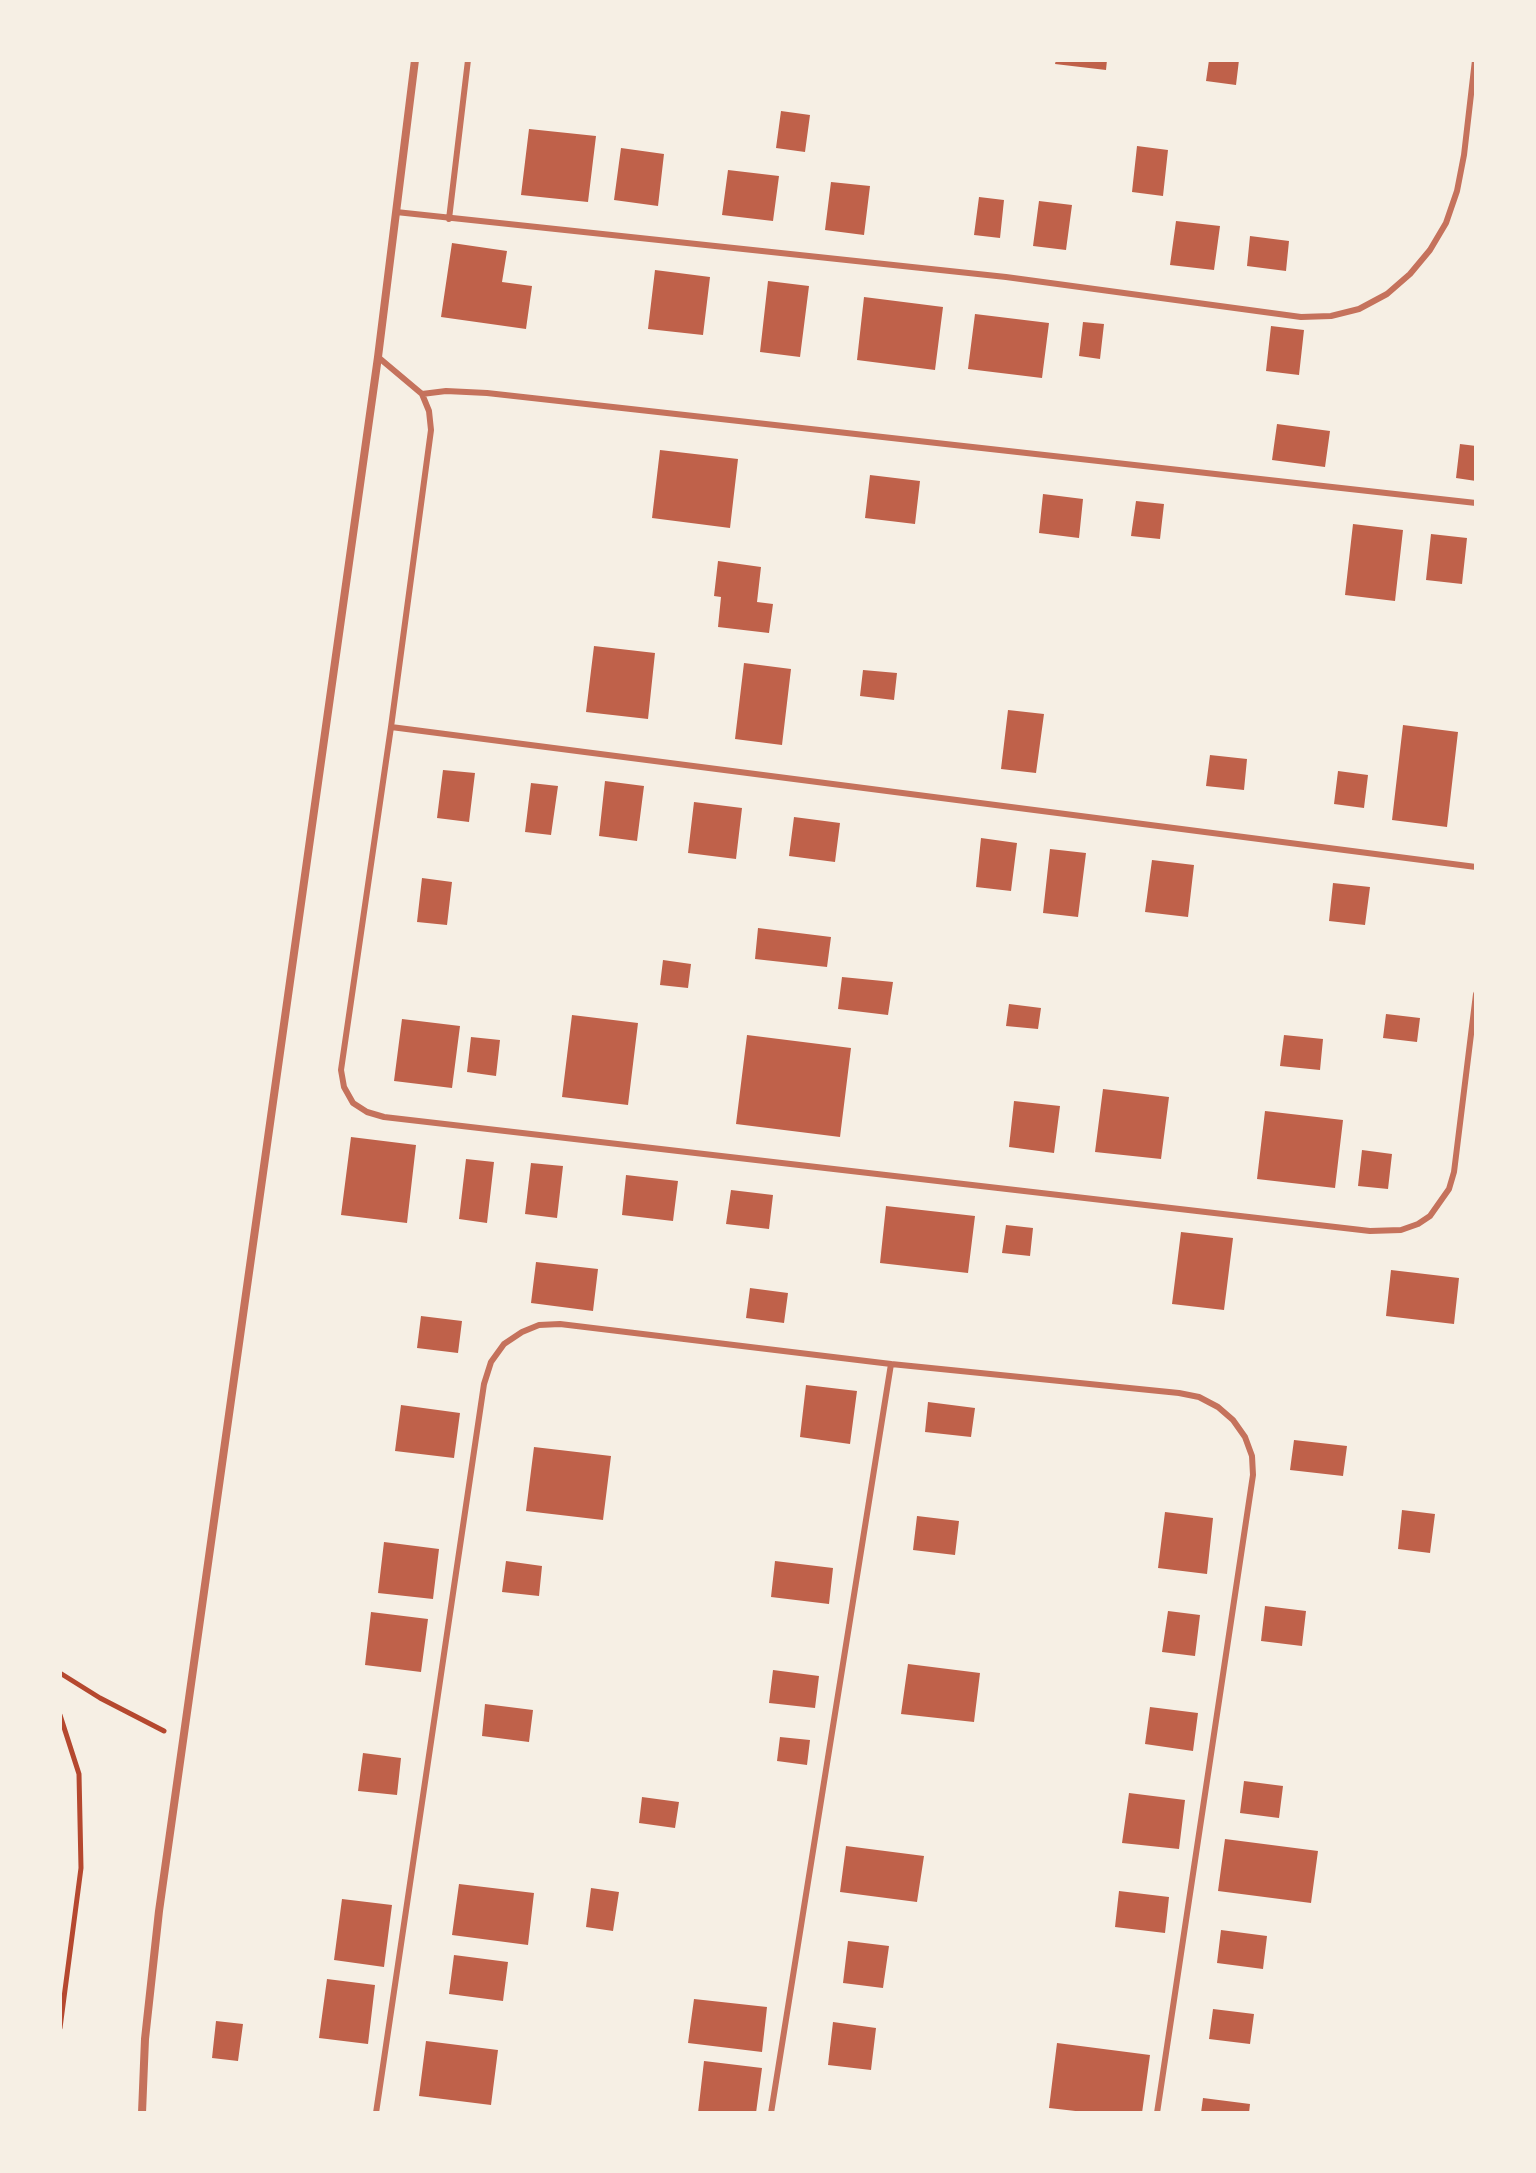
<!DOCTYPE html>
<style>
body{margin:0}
#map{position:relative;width:1536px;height:2173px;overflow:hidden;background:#f6efe4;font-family:"Roboto Condensed",sans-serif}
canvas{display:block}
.frame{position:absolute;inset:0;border:62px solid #f6efe4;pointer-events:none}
</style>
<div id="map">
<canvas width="1536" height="2173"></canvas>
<div class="frame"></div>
</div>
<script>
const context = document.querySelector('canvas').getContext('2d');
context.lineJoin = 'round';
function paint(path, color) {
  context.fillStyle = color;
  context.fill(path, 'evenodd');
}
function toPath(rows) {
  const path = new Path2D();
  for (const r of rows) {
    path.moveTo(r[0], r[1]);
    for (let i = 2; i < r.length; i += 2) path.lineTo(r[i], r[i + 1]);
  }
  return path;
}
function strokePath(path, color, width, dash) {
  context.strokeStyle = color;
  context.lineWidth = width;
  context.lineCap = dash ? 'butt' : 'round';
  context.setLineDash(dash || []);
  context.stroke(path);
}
paint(toPath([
 [1056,60,1107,60,1106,70,1055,64],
 [1209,60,1239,60,1236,85,1206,81],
 [781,111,810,115,805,152,776,148],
 [529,129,596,136,588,202,521,195],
 [1137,146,1168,150,1163,196,1132,192],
 [621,148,664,154,658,206,614,200],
 [728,170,779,176,773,221,722,215],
 [831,182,870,186,864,235,825,230],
 [979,197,1004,200,1000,238,974,235],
 [1039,201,1072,205,1066,250,1033,246],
 [1176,221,1220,226,1214,270,1170,265],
 [1250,236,1289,241,1286,271,1247,266],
 [452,243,507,251,502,282,532,286,526,329,441,317],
 [655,270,710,277,703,335,648,329],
 [768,281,809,286,800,357,760,352],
 [864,297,943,307,935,370,857,360],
 [975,314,1049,323,1042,378,968,369],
 [1083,322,1104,324,1100,359,1079,356],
 [1271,326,1304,330,1299,375,1266,371],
 [1277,424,1330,431,1325,467,1272,460],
 [1460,444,1476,446,1476,481,1456,478],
 [660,450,738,459,730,528,652,518],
 [870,475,920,481,915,524,865,518],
 [1043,494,1083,499,1079,538,1039,533],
 [1136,501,1164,504,1160,539,1131,536],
 [1353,524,1403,530,1395,601,1345,595],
 [1431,534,1467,538,1462,584,1426,580],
 [718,561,761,567,757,602,773,604,769,633,718,627,721,597,714,596],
 [594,646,655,653,648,719,586,712],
 [744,663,791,669,782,745,735,739],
 [863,670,897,673,894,700,860,696],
 [1008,710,1044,714,1036,773,1001,769],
 [1403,725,1458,732,1447,827,1392,820],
 [1210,755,1247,759,1244,790,1206,786],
 [443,770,475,773,469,822,437,818],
 [1338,771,1368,775,1364,808,1334,804],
 [605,781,644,786,637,841,599,836],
 [531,783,558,786,551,835,525,832],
 [694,802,742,808,736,859,688,853],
 [794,817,840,823,835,862,789,856],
 [981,838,1017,843,1011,891,976,887],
 [1050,849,1086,853,1078,917,1043,913],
 [1152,860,1194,865,1188,917,1145,912],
 [422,878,452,882,447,925,417,922],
 [1333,883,1370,887,1365,925,1329,921],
 [758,928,831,937,827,967,755,959],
 [663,960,691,964,688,988,660,985],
 [842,977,893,982,888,1015,838,1009],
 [1009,1004,1041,1008,1038,1029,1006,1026],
 [1386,1014,1420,1018,1417,1042,1383,1038],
 [572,1015,638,1023,628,1105,562,1097],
 [402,1019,460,1026,452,1088,394,1081],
 [747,1035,851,1048,840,1137,736,1124],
 [1284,1035,1323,1039,1320,1070,1280,1066],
 [471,1037,500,1040,496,1076,467,1072],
 [1103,1089,1169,1097,1161,1159,1095,1152],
 [1014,1101,1060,1106,1054,1153,1009,1147],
 [1265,1111,1343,1120,1335,1188,1257,1179],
 [351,1137,416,1145,407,1223,341,1215],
 [1362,1150,1392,1154,1388,1189,1358,1186],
 [466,1159,494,1162,487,1223,459,1219],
 [531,1163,563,1166,557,1218,525,1214],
 [626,1175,678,1181,673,1221,622,1215],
 [731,1190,773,1195,769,1229,726,1224],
 [886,1206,975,1216,968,1273,880,1263],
 [1006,1225,1033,1228,1030,1256,1002,1253],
 [1181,1232,1233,1238,1224,1310,1172,1304],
 [536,1262,598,1269,593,1311,531,1303],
 [1391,1270,1459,1278,1454,1324,1386,1316],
 [750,1288,788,1293,784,1323,746,1318],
 [421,1316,462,1321,458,1353,417,1348],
 [806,1385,857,1391,850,1444,800,1437],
 [928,1402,975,1408,971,1437,925,1432],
 [401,1405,460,1413,454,1458,395,1451],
 [1294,1440,1347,1446,1343,1476,1290,1470],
 [534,1447,611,1456,603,1520,526,1511],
 [1402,1510,1435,1514,1430,1553,1398,1549],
 [1165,1512,1213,1518,1207,1574,1158,1568],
 [917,1516,959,1521,955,1555,913,1550],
 [384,1542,439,1549,433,1599,378,1593],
 [506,1561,542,1566,539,1596,502,1592],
 [775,1561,833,1568,829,1604,771,1597],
 [1265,1606,1306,1611,1302,1646,1261,1641],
 [1168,1611,1200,1615,1195,1656,1162,1652],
 [371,1612,428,1619,421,1672,365,1665],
 [908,1664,980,1673,974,1722,901,1714],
 [773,1670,819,1676,815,1708,769,1703],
 [485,1704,533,1710,529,1742,482,1736],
 [1150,1707,1198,1713,1193,1751,1145,1744],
 [780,1737,810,1740,807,1765,777,1761],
 [363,1753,401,1758,397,1795,358,1791],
 [1244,1781,1283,1786,1279,1818,1240,1813],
 [1129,1793,1185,1800,1179,1849,1122,1843],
 [642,1797,679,1802,675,1828,639,1823],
 [1225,1839,1318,1851,1311,1903,1218,1891],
 [846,1846,924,1856,917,1902,840,1892],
 [459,1884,534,1893,528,1945,452,1935],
 [591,1888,619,1892,613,1931,586,1927],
 [1119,1891,1169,1897,1165,1933,1115,1927],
 [342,1899,392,1905,384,1967,334,1960],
 [1221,1930,1267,1936,1263,1969,1217,1963],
 [848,1941,889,1946,883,1988,843,1983],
 [454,1955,508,1962,503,2001,449,1994],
 [327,1979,375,1985,368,2044,319,2038],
 [694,1999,767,2007,762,2052,688,2043],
 [1213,2009,1254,2014,1250,2044,1209,2039],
 [216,2021,243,2024,238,2061,212,2058],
 [833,2022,876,2028,871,2070,828,2065],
 [426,2041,498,2050,491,2105,419,2096],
 [1057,2043,1150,2055,1142,2113,1093,2113,1049,2108],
 [704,2061,762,2068,756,2113,698,2113],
 [1203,2098,1250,2104,1249,2113,1201,2113]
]), '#bf614a');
strokePath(toPath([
 [60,1673,100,1698,164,1731],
 [60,1715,79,1774,81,1868,60,2028]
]), '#b5482f', 5);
strokePath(toPath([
 [396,212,1006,277,1301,317,1331,316,1359,309,1387,294,1410,274,1430,250,1446,223,1457,191,1464,155,1475,60],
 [449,219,468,60],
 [378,357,422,394,429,411,431,430,391,727,341,1070,344,1087,353,1103,367,1112,384,1117,1370,1231,1401,1230,1418,1224,1430,1216,1449,1189,1454,1172,1476,994],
 [422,394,446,391,487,393,1476,503],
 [391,727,1476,867],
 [376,2113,484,1384,491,1362,504,1344,522,1332,539,1325,560,1324,891,1364,1179,1393,1199,1397,1218,1407,1233,1420,1245,1437,1252,1456,1253,1475,1157,2113],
 [771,2113,891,1364]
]), '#c5725c', 6);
strokePath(toPath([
 [142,2113,145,2039,159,1911,378,357,415,60]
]), '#c5725c', 8);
</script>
